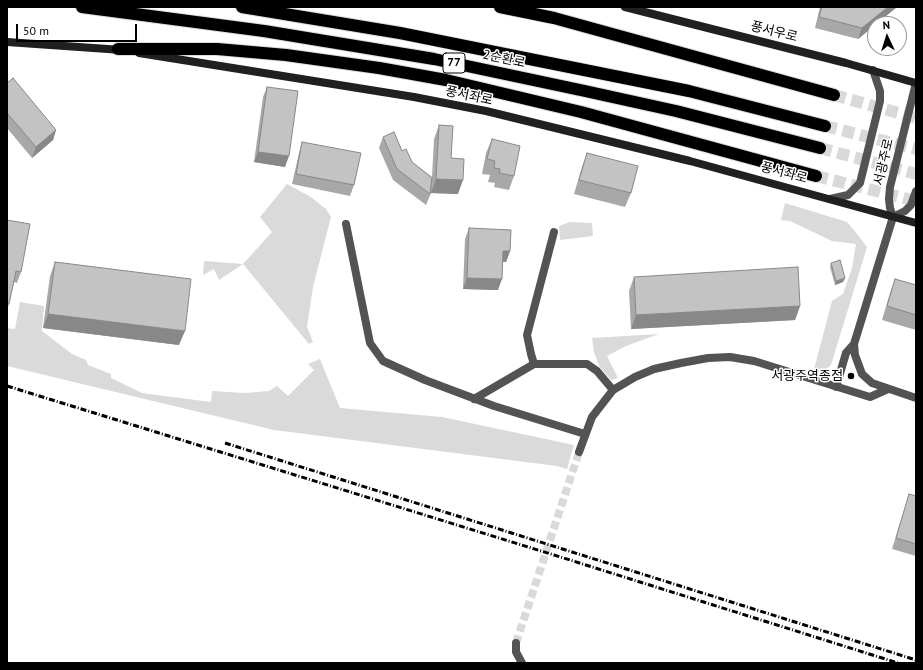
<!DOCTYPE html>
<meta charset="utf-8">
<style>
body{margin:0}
#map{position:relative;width:923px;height:670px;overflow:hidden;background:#fff;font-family:"PT Sans",sans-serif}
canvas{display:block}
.frame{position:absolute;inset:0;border:8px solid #000;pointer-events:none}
.north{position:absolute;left:867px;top:16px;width:40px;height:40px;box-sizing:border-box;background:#fff;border:1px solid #999;border-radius:50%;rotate:356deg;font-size:11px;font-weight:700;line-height:16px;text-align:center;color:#000}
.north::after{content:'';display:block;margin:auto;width:14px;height:18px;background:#000;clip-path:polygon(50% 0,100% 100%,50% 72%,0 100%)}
.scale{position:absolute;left:16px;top:24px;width:121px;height:18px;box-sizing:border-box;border:2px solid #000;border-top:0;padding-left:5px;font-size:12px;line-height:14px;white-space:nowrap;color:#000;-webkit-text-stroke:3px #fff;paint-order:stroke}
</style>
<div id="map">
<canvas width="923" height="670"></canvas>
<div class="frame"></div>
<div class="north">N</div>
<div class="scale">50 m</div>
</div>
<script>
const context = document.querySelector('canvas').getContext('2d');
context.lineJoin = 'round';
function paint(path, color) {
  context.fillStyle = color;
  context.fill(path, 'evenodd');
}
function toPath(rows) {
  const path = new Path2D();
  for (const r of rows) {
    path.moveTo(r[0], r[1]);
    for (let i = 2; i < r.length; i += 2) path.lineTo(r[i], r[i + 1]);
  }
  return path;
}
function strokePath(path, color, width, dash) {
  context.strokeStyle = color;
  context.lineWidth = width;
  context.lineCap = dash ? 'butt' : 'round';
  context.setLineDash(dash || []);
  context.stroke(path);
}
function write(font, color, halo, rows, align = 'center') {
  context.font = font + ' "PT Sans","Noto Sans KR",sans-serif';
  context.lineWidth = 3;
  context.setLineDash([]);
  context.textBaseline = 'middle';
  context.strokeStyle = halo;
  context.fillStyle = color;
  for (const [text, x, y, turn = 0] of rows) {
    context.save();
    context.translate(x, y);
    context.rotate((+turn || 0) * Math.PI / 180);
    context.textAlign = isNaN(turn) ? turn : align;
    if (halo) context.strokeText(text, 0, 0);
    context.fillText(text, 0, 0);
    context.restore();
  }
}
paint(toPath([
 [287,184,311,197,326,209,331,217,313,287,307,327,313,342,309,344,243,264,219,280,214,269,203,275,204,261,243,264,272,232,260,217],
 [785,203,847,222,854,230,867,247,831,365,822,373,813,373,832,301,843,294,852,268,856,244,832,241,790,221,781,220],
 [570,222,592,223,593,236,560,240,559,226],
 [20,302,44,306,42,331,72,354,86,360,88,365,111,374,111,378,142,393,211,402,212,391,245,393,269,391,277,386,288,396,314,370,308,364,320,359,340,408,442,417,574,445,567,469,557,466,274,430,7,366,7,328,15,329],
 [659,334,626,346,607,356,618,378,611,380,599,366,594,352,592,338]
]), '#dadada');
strokePath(toPath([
 [516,643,579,452]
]), '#d9d9d9', 8, [8, 4]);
strokePath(toPath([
 [834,95,916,118],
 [825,126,916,149],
 [820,148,916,174],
 [816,176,916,201]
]), '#d9d9d9', 12, [12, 6]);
const highway = toPath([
 [82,7,264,31,434,59,585,91,676,111,820,148],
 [242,7,400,33,689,91,825,126],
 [500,7,554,18,834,95],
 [118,49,217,49,286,55,379,68,446,80,581,112,816,176]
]);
strokePath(highway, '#dbdbdb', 14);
strokePath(toPath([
 [346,224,370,343,383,361,425,380,494,406,585,434],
 [554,232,527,335,531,354,534,364,587,364,597,371,613,390],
 [474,399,534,364]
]), '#535353', 8);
strokePath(toPath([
 [830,199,848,195,860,183,880,101,880,91,873,70],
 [893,217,854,344,855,355,862,374,872,383,916,398],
 [893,217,890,208,889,199,890,187,916,83],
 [893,217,905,211,911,205,916,191],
 [836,387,846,353,854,344],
 [579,452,592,417,613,390,635,377,654,369,681,363,708,358,730,357,754,361,870,397,888,389],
 [516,643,516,652,522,663]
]), '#535353', 8);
strokePath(toPath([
 [625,7,846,63,916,83],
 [7,42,122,50],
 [139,53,414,97,486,111,690,161,916,223]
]), '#202020', 8);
strokePath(highway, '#000', 12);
strokePath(toPath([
 [7,386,554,555,898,663],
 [225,443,916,660]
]), '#000', 3, [6, 2, 1, 2]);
paint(toPath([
 [820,7,897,7,858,39,815,28],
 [7,83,56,130,53,140,32,158,7,128],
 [267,87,285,167,254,162,263,97],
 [439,125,451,158,458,194,431,193,426,205,393,180,379,148,383,137,402,151,412,162,432,177,434,139],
 [492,139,514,176,509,190,494,187,495,183,488,182,490,175,482,174,486,153],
 [302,142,354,185,350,196,292,184,299,153],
 [587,153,631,193,625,207,574,194,582,167],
 [7,220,21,272,17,283,14,282,9,304,7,310],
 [469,228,510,251,506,262,502,262,498,290,463,289,465,239],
 [55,262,179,345,43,328,50,276],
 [831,263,845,278,843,282,835,285,830,267],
 [634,277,800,306,795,320,631,329,629,291],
 [895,279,916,285,916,330,882,320,890,293],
 [909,494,916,496,916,556,892,549]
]), '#a8a8a8');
paint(toPath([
 [888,7,897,7,876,24,875,24,875,25,858,39,862,28],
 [56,130,53,140,32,158,36,147],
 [258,152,289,156,285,167,254,162],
 [436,179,463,180,458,194,431,193],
 [503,251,510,251,506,262,499,261],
 [467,278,502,279,498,290,463,289],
 [845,278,843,282,835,285,836,281],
 [800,306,795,320,631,329,636,315],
 [48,314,185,331,179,345,43,328]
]), '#888');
const building = toPath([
 [822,7,888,7,862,28,819,17,822,7],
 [13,78,56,130,36,147,7,113,7,83,13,78],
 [267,87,298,91,289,156,258,152,267,87],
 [439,125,453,126,451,158,464,159,463,180,436,179,439,125],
 [394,132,402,151,406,149,412,162,432,178,430,194,397,169,383,137,394,132],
 [492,139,520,146,514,176,499,173,500,169,494,168,495,161,487,159,492,139],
 [302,142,361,153,354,185,296,174,302,142],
 [587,153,638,166,631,193,579,180,587,153],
 [7,220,30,224,21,272,16,271,9,304,7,303,7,220],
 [469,228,511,230,510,251,503,251,502,279,467,278,469,228],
 [840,260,845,278,836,281,831,263,840,260],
 [55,262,191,279,185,331,48,314,55,262],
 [798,267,800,306,636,315,634,277,798,267],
 [895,279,916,285,916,315,887,306,895,279],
 [909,494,916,496,916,544,896,538,909,494]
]);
paint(building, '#c3c3c3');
strokePath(building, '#888', 1);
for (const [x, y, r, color] of [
 [851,376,4,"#000"]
]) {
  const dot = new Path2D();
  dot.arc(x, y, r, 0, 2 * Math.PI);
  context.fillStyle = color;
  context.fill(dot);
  strokePath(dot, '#fff', 1.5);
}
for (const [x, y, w] of [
 [454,63,22]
]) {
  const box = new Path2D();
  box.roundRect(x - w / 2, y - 10, w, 20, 3);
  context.fillStyle = '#fff';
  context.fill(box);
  strokePath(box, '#000', 1);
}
write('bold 12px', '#000', null, [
 ["77",454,63]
]);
write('13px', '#000', '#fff', [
 ["풍서우로",774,32,14],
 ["2순환로",504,59,12],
 ["풍서좌로",469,96,12],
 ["서광주로",884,162,-77],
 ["풍서좌로",784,173,15]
]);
write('13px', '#000', '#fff', [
 ["서광주역종점",843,376]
], 'right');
</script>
